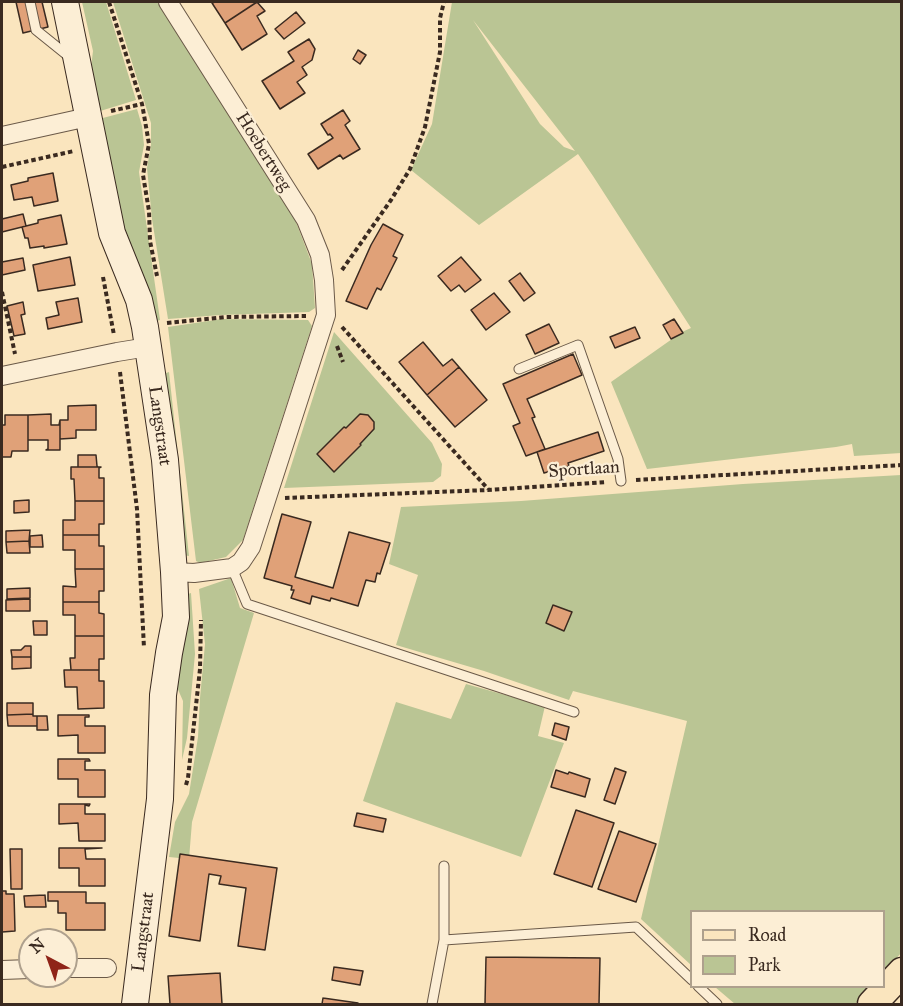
<!DOCTYPE html>
<style>
body{margin:0}
#map{position:relative;width:903px;height:1006px;overflow:hidden;background:#fae5be;font-family:"IM FELL Great Primer",serif}
canvas{display:block}
.frame{position:absolute;inset:0;border:3px solid #3a2a20;pointer-events:none}
.legend{position:absolute;left:690px;top:910px;width:195px;height:78px;box-sizing:border-box;background:#fceed5;border:2px solid #aea08d;margin:0;padding:8px 10px;list-style:none;font-size:18px;color:#3a2a20}
.legend li{display:flex;align-items:center;gap:12px;height:30px}
.legend b{width:30px;border:2px solid #aea08d}
.north{position:absolute;left:18px;top:928px;width:60px;height:60px;box-sizing:border-box;background:#fceed5;border:2px solid #aea08d;border-radius:50%;rotate:319deg;font-size:16px;font-weight:700;line-height:24px;text-align:center;color:#3a2a20}
.north::after{content:'';display:block;margin:auto;width:21px;height:27px;background:#8f2418;clip-path:polygon(50% 0,100% 100%,50% 72%,0 100%)}
</style>
<div id="map">
<canvas width="903" height="1006"></canvas>
<div class="frame"></div>
<ul class="legend">
<li><b style="height:8px;background:#fae5be"></b>Road</li>
<li><b style="height:16px;background:#bac594"></b>Park</li>
</ul>
<div class="north">N</div>
</div>
<script>
const context = document.querySelector('canvas').getContext('2d');
context.lineJoin = 'round';
function paint(path, color) {
  context.fillStyle = color;
  context.fill(path, 'evenodd');
}
function toPath(rows) {
  const path = new Path2D();
  for (const r of rows) {
    path.moveTo(r[0], r[1]);
    for (let i = 2; i < r.length; i += 2) path.lineTo(r[i], r[i + 1]);
  }
  return path;
}
function strokePath(path, color, width, dash) {
  context.strokeStyle = color;
  context.lineWidth = width;
  context.lineCap = dash ? 'butt' : 'round';
  context.setLineDash(dash || []);
  context.stroke(path);
}
function write(font, color, halo, rows, align = 'center') {
  context.font = font + ' "IM FELL Great Primer",serif';
  context.lineWidth = 4.5;
  context.setLineDash([]);
  context.textBaseline = 'middle';
  context.strokeStyle = halo;
  context.fillStyle = color;
  for (const [text, x, y, turn = 0] of rows) {
    context.save();
    context.translate(x, y);
    context.rotate((+turn || 0) * Math.PI / 180);
    context.textAlign = isNaN(turn) ? turn : align;
    if (halo) context.strokeText(text, 0, 0);
    context.fillText(text, 0, 0);
    context.restore();
  }
}
paint(toPath([
 [82,2,106,2,136,100,97,112,90,76,93,51],
 [113,2,158,2,293,214,312,264,315,308,309,312,221,315,168,319,152,219,147,168,151,145,151,123],
 [452,2,901,2,901,453,854,456,852,444,836,447,647,469,611,382,682,332,691,328,593,176,578,154,479,225,411,170,432,124],
 [473,20,575,151,564,147,540,124],
 [137,109,142,126,144,145,139,172,160,320,154,322,120,224,99,119],
 [222,319,308,320,312,326,243,540,226,557,200,563,196,561,168,327],
 [334,332,432,443,442,464,441,476,433,482,284,488],
 [169,372,189,556,183,555,163,374],
 [901,475,901,953,884,973,884,912,692,912,691,965,641,919,687,721,573,691,569,700,484,671,396,645,418,575,389,564,401,507,521,501,743,484],
 [231,578,240,608,254,613,192,822,189,859,169,857,175,822,189,794,198,737,200,698,205,644,199,589],
 [191,593,195,654,187,738,182,760,183,701,173,678,185,595],
 [466,684,545,706,538,736,564,743,521,857,363,801,396,702,451,719],
 [715,987,871,987,855,1004,735,1004]
]), '#bac594');
const building = toPath([
 [16,2,42,2,48,27,23,33,16,2],
 [215,2,257,2,225,23,212,3,215,2],
 [257,2,265,11,257,16,267,34,242,50,225,23,257,2],
 [296,12,305,23,284,39,275,29,296,12],
 [309,39,315,49,312,60,302,67,307,75,297,82,305,93,280,109,262,81,294,61,288,52,309,39],
 [358,50,366,55,360,64,353,59,358,50],
 [343,110,350,121,345,125,360,149,343,159,340,155,318,169,308,154,333,138,330,134,328,135,321,124,343,110],
 [53,173,58,201,34,206,32,197,14,200,11,185,28,181,28,178,53,173],
 [23,214,26,226,2,232,2,219,23,214],
 [61,215,67,244,44,248,44,246,30,248,28,238,25,238,22,227,38,223,38,220,61,215],
 [383,224,403,235,393,256,397,258,381,290,377,288,367,309,346,301,371,245,383,224],
 [70,257,75,285,38,291,33,265,70,257],
 [461,257,481,280,465,292,459,285,451,291,438,276,461,257],
 [23,258,25,270,2,275,2,262,23,258],
 [520,273,535,293,524,301,509,281,520,273],
 [494,293,510,312,486,330,471,310,494,293],
 [78,298,82,322,48,329,46,318,59,315,56,302,78,298],
 [23,302,25,314,21,315,25,334,14,336,7,306,23,302],
 [674,319,683,333,671,339,663,325,674,319],
 [549,324,559,343,535,354,526,335,549,324],
 [635,327,640,338,615,348,610,337,635,327],
 [423,342,443,366,452,359,459,367,427,395,399,362,423,342],
 [573,354,582,375,527,399,535,417,532,418,545,449,526,456,513,426,520,423,503,384,573,354],
 [459,367,487,400,455,427,427,395,459,367],
 [96,405,96,430,76,430,76,438,60,439,60,450,60,420,68,420,68,406,96,405],
 [51,414,51,425,59,425,60,420,60,450,46,450,48,449,48,440,28,440,28,415,51,414],
 [360,414,368,415,374,422,374,429,360,444,361,445,334,472,317,454,344,427,346,428,360,414],
 [5,415,28,415,28,451,12,451,11,457,2,457,2,425,5,425,5,415],
 [598,432,604,451,568,463,569,466,544,473,537,452,598,432],
 [78,455,96,455,97,466,98,467,78,467,78,455],
 [71,467,101,467,99,468,99,478,104,478,104,501,75,501,74,479,71,479,71,467],
 [29,500,29,512,14,513,14,501,29,500],
 [75,501,104,501,104,524,99,524,99,535,63,535,63,520,75,520,75,501],
 [282,514,311,522,295,577,333,588,349,532,390,543,380,574,377,573,375,582,366,580,358,606,331,598,330,601,312,596,310,604,291,598,294,590,291,590,292,586,264,578,282,514],
 [30,530,29,541,6,542,6,531,30,530],
 [42,535,43,547,30,547,30,536,42,535],
 [63,535,99,535,99,546,104,546,104,569,75,569,75,550,63,550,63,535],
 [29,541,30,553,7,553,6,542,29,541],
 [75,569,104,569,104,591,99,591,99,602,63,602,63,586,76,587,75,569],
 [30,588,30,598,7,599,7,589,30,588],
 [30,599,30,611,6,611,6,600,30,599],
 [63,602,99,602,99,613,104,614,104,636,75,636,75,615,63,615,63,602],
 [553,605,572,612,564,631,546,623,553,605],
 [33,621,47,621,47,635,34,635,33,621],
 [75,636,104,636,104,659,99,659,99,670,71,670,70,658,75,658,75,636],
 [25,646,31,646,31,657,12,657,11,650,21,650,25,646],
 [12,657,31,657,31,668,12,669,12,657],
 [64,670,99,670,99,681,104,681,104,708,78,709,77,687,65,687,64,670],
 [7,703,33,703,33,714,7,715,7,703],
 [33,714,33,716,37,716,37,726,8,726,7,715,33,714],
 [58,715,89,715,89,717,85,717,85,726,105,726,105,753,78,753,78,735,58,736,58,715],
 [37,716,47,716,48,730,37,730,37,716],
 [555,723,569,727,566,740,552,735,555,723],
 [58,759,89,759,90,761,85,761,85,770,105,770,105,797,78,797,78,779,58,779,58,759],
 [615,768,626,772,615,804,604,800,615,768],
 [556,770,568,774,569,772,590,779,585,797,551,787,556,770],
 [59,804,90,804,89,806,85,805,85,814,105,814,105,841,79,841,78,823,59,824,59,804],
 [576,810,614,823,592,887,554,874,576,810],
 [357,813,386,819,383,832,354,826,357,813],
 [619,831,656,844,636,902,598,889,619,831],
 [59,848,102,848,85,849,86,859,105,859,105,886,79,886,79,868,59,868,59,848],
 [10,849,22,849,22,889,11,889,10,849],
 [180,854,277,868,265,950,238,946,246,888,219,884,221,876,209,874,200,941,169,936,180,854],
 [2,891,6,891,6,894,14,894,15,931,2,932,2,891],
 [48,892,86,892,86,903,105,903,105,930,66,930,66,913,58,913,58,901,48,901,48,892],
 [45,895,46,907,25,907,24,896,45,895],
 [486,957,600,958,599,1004,485,1004,486,957],
 [334,967,363,971,360,985,332,980,334,967],
 [220,973,222,1004,170,1004,168,976,220,973],
 [323,998,358,1003,358,1004,322,1004,323,998]
]);
paint(building, '#e0a178');
strokePath(building, '#3a2a20', 1.5);
const service = toPath([
 [30,2,36,30,72,59],
 [519,369,578,345,618,459,621,481],
 [232,568,247,604,574,712],
 [444,940,444,866],
 [698,986,717,1004],
 [432,1004,444,940,636,927,692,980]
]);
const minor = toPath([
 [168,2,306,220,320,255,324,280,326,315,251,547,241,562,232,568,194,573,174,572],
 [2,136,88,117],
 [2,376,117,352,148,347],
 [66,968,107,968],
 [2,970,30,969]
]);
const secondary = toPath([
 [65,2,112,233,139,300,145,327,165,460,174,572,176,617,169,653,163,695,160,799,135,1004]
]);
const primary = toPath([
 [872,1004,902,972]
]);
strokePath(service, '#6a5948', 11);
strokePath(minor, '#6a5948', 20);
strokePath(secondary, '#3a2a20', 28);
strokePath(primary, '#3a2a20', 31);
strokePath(toPath([
 [109,2,142,104,144,115,149,144,143,175,149,211,150,241,157,276],
 [111,111,142,104],
 [2,167,74,151],
 [342,270,391,200,410,169,425,127,440,52,440,18,444,2],
 [103,277,114,335],
 [2,292,15,354],
 [167,323,226,317,306,316],
 [342,327,488,489],
 [337,346,343,362],
 [120,372,137,509,144,648],
 [636,480,902,465],
 [285,498,488,490,607,482],
 [186,785,188,778,200,669,201,620]
]), '#3a2a20', 4, [4.5, 3]);
strokePath(service, '#fceed5', 9);
strokePath(minor, '#fceed5', 18);
strokePath(secondary, '#fceed5', 26);
strokePath(primary, '#fae5be', 28);
write('18px', '#3a2a20', '#fceed5', [
 ["Hoebertweg",263,152,58],
 ["Langstraat",159,426,82],
 ["Sportlaan",584,470,-4],
 ["Langstraat",144,932,-83]
]);
</script>
